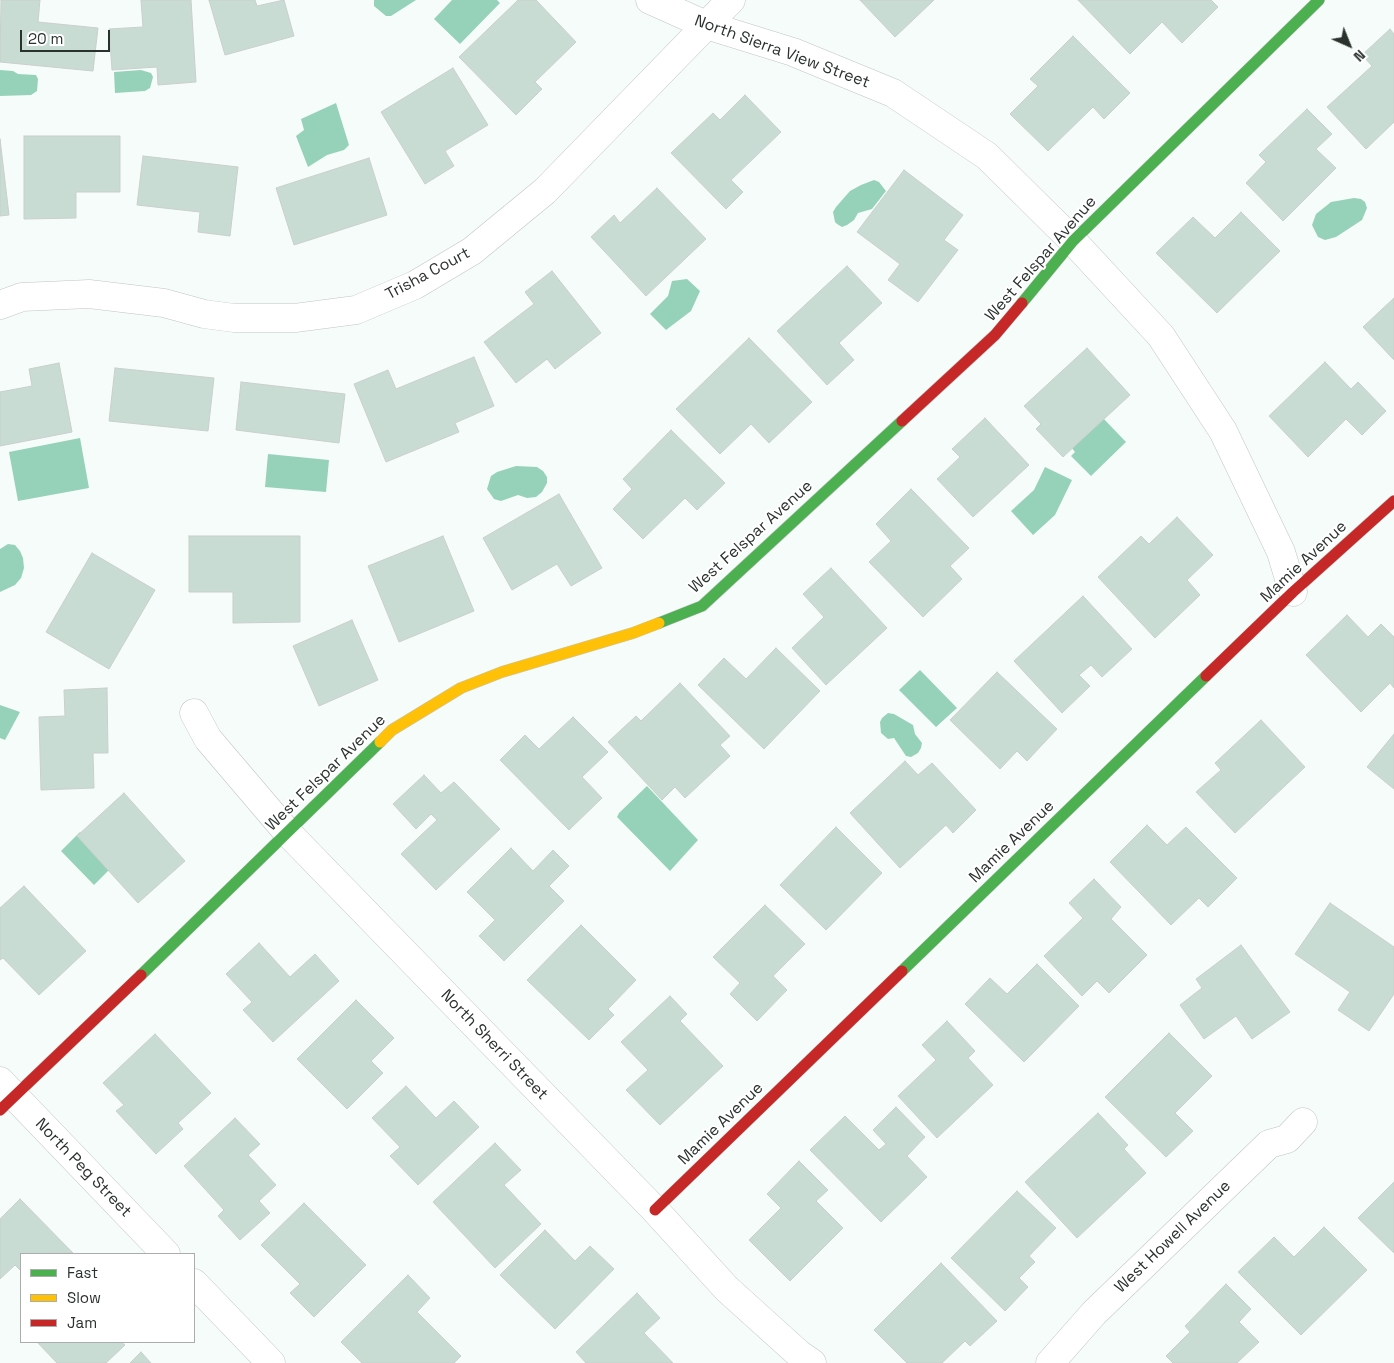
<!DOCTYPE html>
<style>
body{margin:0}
#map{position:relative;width:1394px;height:1363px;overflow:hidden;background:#f6fcf9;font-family:"Space Grotesk",sans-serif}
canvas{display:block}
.legend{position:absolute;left:20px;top:1253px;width:175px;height:90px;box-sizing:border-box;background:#fff;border:1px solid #aaadab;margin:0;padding:6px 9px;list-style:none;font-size:15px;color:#2a322e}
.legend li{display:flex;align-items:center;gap:10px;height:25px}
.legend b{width:25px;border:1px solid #aaadab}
.north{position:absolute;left:1324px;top:20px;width:50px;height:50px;-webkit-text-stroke:4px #fff;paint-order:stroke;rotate:136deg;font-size:14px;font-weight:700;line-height:20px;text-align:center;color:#2a322e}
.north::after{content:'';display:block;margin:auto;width:18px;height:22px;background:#2a322e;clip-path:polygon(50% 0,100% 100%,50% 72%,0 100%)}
.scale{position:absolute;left:20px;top:30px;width:90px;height:22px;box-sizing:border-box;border:2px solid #2a322e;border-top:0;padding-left:6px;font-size:15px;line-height:18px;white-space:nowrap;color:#2a322e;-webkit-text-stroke:4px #fff;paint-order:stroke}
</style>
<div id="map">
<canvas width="1394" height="1363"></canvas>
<ul class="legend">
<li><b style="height:6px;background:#4caf50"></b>Fast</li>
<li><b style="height:6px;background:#ffc107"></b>Slow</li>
<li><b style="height:6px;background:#c62828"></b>Jam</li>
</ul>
<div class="north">N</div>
<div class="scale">20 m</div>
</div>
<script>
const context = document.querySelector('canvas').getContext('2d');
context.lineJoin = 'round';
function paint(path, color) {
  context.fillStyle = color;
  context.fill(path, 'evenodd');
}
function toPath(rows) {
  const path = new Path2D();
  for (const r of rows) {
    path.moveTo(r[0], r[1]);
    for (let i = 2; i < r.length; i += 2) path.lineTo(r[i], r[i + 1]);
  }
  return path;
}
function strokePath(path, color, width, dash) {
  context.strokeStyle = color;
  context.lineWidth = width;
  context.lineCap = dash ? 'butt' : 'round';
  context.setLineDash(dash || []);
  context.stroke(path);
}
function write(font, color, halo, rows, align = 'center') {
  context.font = font + ' "Space Grotesk",sans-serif';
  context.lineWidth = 4;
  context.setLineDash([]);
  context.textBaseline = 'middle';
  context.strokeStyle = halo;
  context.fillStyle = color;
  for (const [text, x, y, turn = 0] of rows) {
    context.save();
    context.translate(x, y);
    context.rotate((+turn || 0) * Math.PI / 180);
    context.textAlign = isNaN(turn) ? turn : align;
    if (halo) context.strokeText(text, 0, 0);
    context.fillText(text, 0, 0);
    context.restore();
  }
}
paint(toPath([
 [374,0,416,0,391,16,386,16,374,6],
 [452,0,497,0,500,3,460,44,434,19],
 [0,70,13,71,18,74,36,75,38,79,37,91,31,95,0,96],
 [141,70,151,73,153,77,150,88,145,91,115,93,114,72],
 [336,103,349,145,344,150,327,155,308,167,296,136,304,130,301,119],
 [874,180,879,182,886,191,872,209,858,213,854,220,847,225,842,227,837,224,835,222,833,212,836,207,850,191,861,185],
 [1354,198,1361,199,1365,202,1367,208,1362,220,1336,237,1325,240,1318,237,1312,225,1316,214,1331,202],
 [687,279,700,291,691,311,666,330,650,314,668,296,672,281],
 [1102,417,1126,442,1091,476,1071,456,1075,452,1071,447],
 [80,438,89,488,18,501,9,452],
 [268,454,329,460,326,492,265,487],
 [516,466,537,467,543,471,547,477,547,483,542,492,536,497,527,498,518,495,501,501,494,499,487,489,491,476,497,472],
 [1045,467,1072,480,1055,515,1033,535,1011,511,1034,490],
 [8,544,15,545,20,551,23,558,24,568,21,578,15,585,0,592,0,549],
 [920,670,957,708,936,727,899,690],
 [0,705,20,712,5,740,0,738],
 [888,713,894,714,913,725,915,734,922,743,921,748,918,753,911,757,906,756,894,738,888,739,881,733,880,722,882,718],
 [647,786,698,840,670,871,617,817,619,813],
 [80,832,113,866,94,885,61,851]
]), '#96d2b9');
const building = toPath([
 [1,0,40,0,38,22,98,28,93,71,0,62,1,0],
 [141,0,191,0,196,82,158,85,157,67,112,70,109,29,143,27,141,0],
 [209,0,255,0,257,6,284,0,294,36,225,55,209,0],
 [518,0,536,0,576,42,535,82,542,89,516,115,459,57,518,0],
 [860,0,934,0,895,37,860,0],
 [1078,0,1211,0,1218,7,1182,43,1162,22,1130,54,1078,0],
 [1390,29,1394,34,1394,122,1366,149,1327,107,1372,66,1362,55,1390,29],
 [1073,36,1130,93,1104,119,1093,107,1048,151,1010,114,1038,86,1030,79,1073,36],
 [453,68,488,125,445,151,454,166,425,184,381,112,453,68],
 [745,95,781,132,731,180,743,192,726,209,671,153,713,113,720,120,745,95],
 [1307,109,1332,134,1316,149,1336,168,1283,221,1246,183,1266,162,1259,155,1307,109],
 [24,136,120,136,120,192,76,192,76,218,24,219,24,136],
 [0,139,9,215,0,216,0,139],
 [143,156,238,167,230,236,198,232,200,212,137,205,143,156],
 [369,158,387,215,294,245,276,188,369,158],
 [904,170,963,215,944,240,958,250,918,302,888,280,900,264,857,232,904,170],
 [657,188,706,239,646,296,591,237,614,215,620,223,657,188],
 [1241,212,1280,251,1217,313,1156,253,1193,217,1215,238,1241,212],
 [847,266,882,303,839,343,854,360,827,385,777,331,847,266],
 [552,271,601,333,555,369,547,359,516,383,484,342,534,304,525,292,552,271],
 [1394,298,1394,360,1363,327,1394,298],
 [749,338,812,402,769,443,751,424,720,454,676,409,749,338],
 [1087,348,1130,395,1063,457,1036,429,1041,424,1024,406,1087,348],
 [474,357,494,406,455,423,459,432,386,462,354,384,388,370,396,389,474,357],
 [1325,362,1351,389,1358,382,1386,411,1362,435,1346,419,1308,457,1269,416,1325,362],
 [59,363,72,432,0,446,0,392,32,386,29,369,59,363],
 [115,368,214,378,208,431,109,421,115,368],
 [241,382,345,394,339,443,236,430,241,382],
 [985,418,1029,465,973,517,937,479,960,457,952,449,985,418],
 [671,430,725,483,697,510,685,498,643,539,613,509,632,489,623,479,671,430],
 [911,489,969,548,950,566,962,579,923,617,869,562,891,541,876,524,911,489],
 [559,494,602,568,571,586,557,564,512,590,483,538,559,494],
 [1177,517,1213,555,1187,580,1200,595,1155,638,1098,577,1141,536,1149,544,1177,517],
 [189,536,300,536,300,622,233,623,233,592,189,592,189,536],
 [443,536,474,611,399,642,368,566,443,536],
 [92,553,155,590,109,669,46,632,92,553],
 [831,568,887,628,826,685,792,648,824,617,803,594,831,568],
 [1083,596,1132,649,1102,677,1091,665,1079,675,1090,686,1062,713,1014,661,1083,596],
 [1347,615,1368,637,1381,624,1394,637,1394,688,1390,683,1361,712,1306,655,1347,615],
 [352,620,378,680,319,706,293,646,352,620],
 [776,648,820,691,764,749,698,685,724,658,746,679,776,648],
 [997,672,1057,729,1027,761,1017,751,1000,769,950,720,997,672],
 [680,683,730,736,720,745,730,756,685,798,675,787,662,800,608,742,636,716,641,721,680,683],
 [107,688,108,753,93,753,94,788,41,790,39,717,65,716,64,690,107,688],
 [573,717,608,752,582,777,602,798,569,830,500,760,525,735,539,749,573,717],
 [1261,720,1305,767,1235,833,1196,792,1221,770,1215,763,1261,720],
 [1394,734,1394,789,1367,767,1394,734],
 [905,761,918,775,932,763,976,810,953,833,946,825,900,868,850,813,905,761],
 [424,775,441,793,454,782,500,829,436,890,401,854,437,820,431,814,416,829,393,804,424,775],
 [124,793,185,861,138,903,77,836,124,793],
 [1147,825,1167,845,1186,827,1237,878,1208,907,1199,898,1171,925,1110,862,1147,825],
 [836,827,882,873,826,930,780,885,836,827],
 [511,848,533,871,553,850,569,866,549,886,564,901,504,961,479,936,495,920,467,892,511,848],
 [1094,879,1121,907,1111,919,1147,955,1109,993,1097,981,1082,996,1044,956,1083,918,1069,903,1094,879],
 [24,886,86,951,39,995,3,958,0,960,0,908,24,886],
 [1330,903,1394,947,1394,994,1369,1031,1338,1010,1350,992,1295,954,1330,903],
 [765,905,805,944,773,976,787,990,757,1021,730,994,740,983,713,957,765,905],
 [581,925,636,980,608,1009,614,1015,589,1040,527,980,581,925],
 [259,943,290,977,315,954,339,981,273,1042,243,1010,252,1002,226,974,259,943],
 [1241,945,1290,1012,1252,1039,1236,1016,1204,1039,1180,1005,1202,988,1196,979,1241,945],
 [1037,964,1079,1006,1024,1062,965,1004,990,978,1007,994,1037,964],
 [670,996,687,1014,680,1021,723,1066,660,1125,626,1090,648,1070,621,1042,670,996],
 [356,1000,394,1038,371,1061,383,1073,347,1109,297,1059,356,1000],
 [947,1021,975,1051,968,1058,993,1085,937,1138,898,1096,936,1060,922,1045,947,1021],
 [1169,1033,1212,1076,1175,1113,1193,1131,1166,1157,1105,1097,1169,1033],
 [155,1034,211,1093,178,1123,183,1129,156,1154,116,1111,124,1105,103,1083,155,1034],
 [406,1086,436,1118,454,1101,479,1127,418,1185,390,1156,400,1147,372,1118,406,1086],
 [896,1107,925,1137,907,1156,927,1177,881,1222,810,1150,845,1116,879,1150,886,1144,873,1130,896,1107],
 [1098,1113,1128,1145,1124,1149,1146,1173,1077,1238,1025,1182,1098,1113],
 [235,1118,260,1144,248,1155,276,1185,259,1201,270,1213,240,1240,218,1216,224,1210,184,1166,235,1118],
 [495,1143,521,1170,504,1185,541,1224,495,1268,433,1202,495,1143],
 [799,1161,828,1190,816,1201,843,1228,790,1281,749,1240,781,1208,767,1194,799,1161],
 [1394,1182,1394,1253,1358,1218,1394,1182],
 [1017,1191,1056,1228,1029,1256,1035,1262,1019,1278,1028,1287,1005,1311,951,1258,1017,1191],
 [20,1199,73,1253,21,1254,21,1271,15,1265,0,1279,0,1219,20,1199],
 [304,1203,366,1265,314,1317,290,1293,300,1284,261,1245,304,1203],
 [1324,1227,1367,1270,1301,1335,1238,1272,1274,1237,1294,1257,1324,1227],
 [545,1230,575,1261,590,1246,614,1269,555,1329,500,1275,545,1230],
 [941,1263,997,1321,970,1346,965,1341,942,1363,907,1363,874,1330,941,1263],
 [408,1275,430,1298,417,1312,461,1356,454,1363,362,1363,341,1342,408,1275],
 [1226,1284,1251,1309,1239,1322,1259,1342,1237,1363,1173,1363,1166,1356,1190,1332,1185,1326,1226,1284],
 [637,1293,660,1318,644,1333,673,1363,586,1363,576,1352,637,1293],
 [37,1342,121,1342,125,1345,106,1363,57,1363,37,1342],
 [141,1352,151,1363,130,1363,141,1352]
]);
paint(building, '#c9dcd4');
strokePath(building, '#c9cfcc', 1);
const street = toPath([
 [650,0,706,25,793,52,893,93,987,156,1073,241,1161,336,1223,431,1281,552,1293,592],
 [0,305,22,297,89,294,164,303,204,314,234,318,295,318,356,310,415,285,472,251,545,191,731,0],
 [194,713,208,739,288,833,655,1210,727,1289,799,1354,812,1363],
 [0,1081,166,1254],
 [194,1283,271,1363],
 [1050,1363,1094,1313,1269,1144,1287,1139,1303,1122]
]);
const fast = toPath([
 [1022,303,1073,241,1319,0],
 [659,623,702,606,902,421],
 [902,971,1206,676],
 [141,975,380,742]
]);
const slow = toPath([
 [380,742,392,730,461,688,502,672,633,633,659,623]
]);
const jam = toPath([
 [902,421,995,335,1022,303],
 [1206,676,1293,592,1394,501],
 [0,1110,141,975],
 [655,1210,902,971]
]);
strokePath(street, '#c0c6c3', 29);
strokePath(fast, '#c0c6c3', 12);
strokePath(slow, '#c0c6c3', 12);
strokePath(jam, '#c0c6c3', 12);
strokePath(street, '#fefffe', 28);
strokePath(fast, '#4caf50', 11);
strokePath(slow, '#ffc107', 11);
strokePath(jam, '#c62828', 11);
write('16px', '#2a322e', '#fff', [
 ["North Sierra View Street",782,52,20],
 ["West Felspar Avenue",1041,259,-49],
 ["Trisha Court",428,274,-28],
 ["West Felspar Avenue",751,537,-42],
 ["Mamie Avenue",1304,562,-43],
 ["West Felspar Avenue",326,773,-44],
 ["Mamie Avenue",1012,842,-44],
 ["North Sherri Street",494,1045,46],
 ["Mamie Avenue",721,1124,-44],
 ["North Peg Street",83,1168,46],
 ["West Howell Avenue",1173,1237,-44]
]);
</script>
